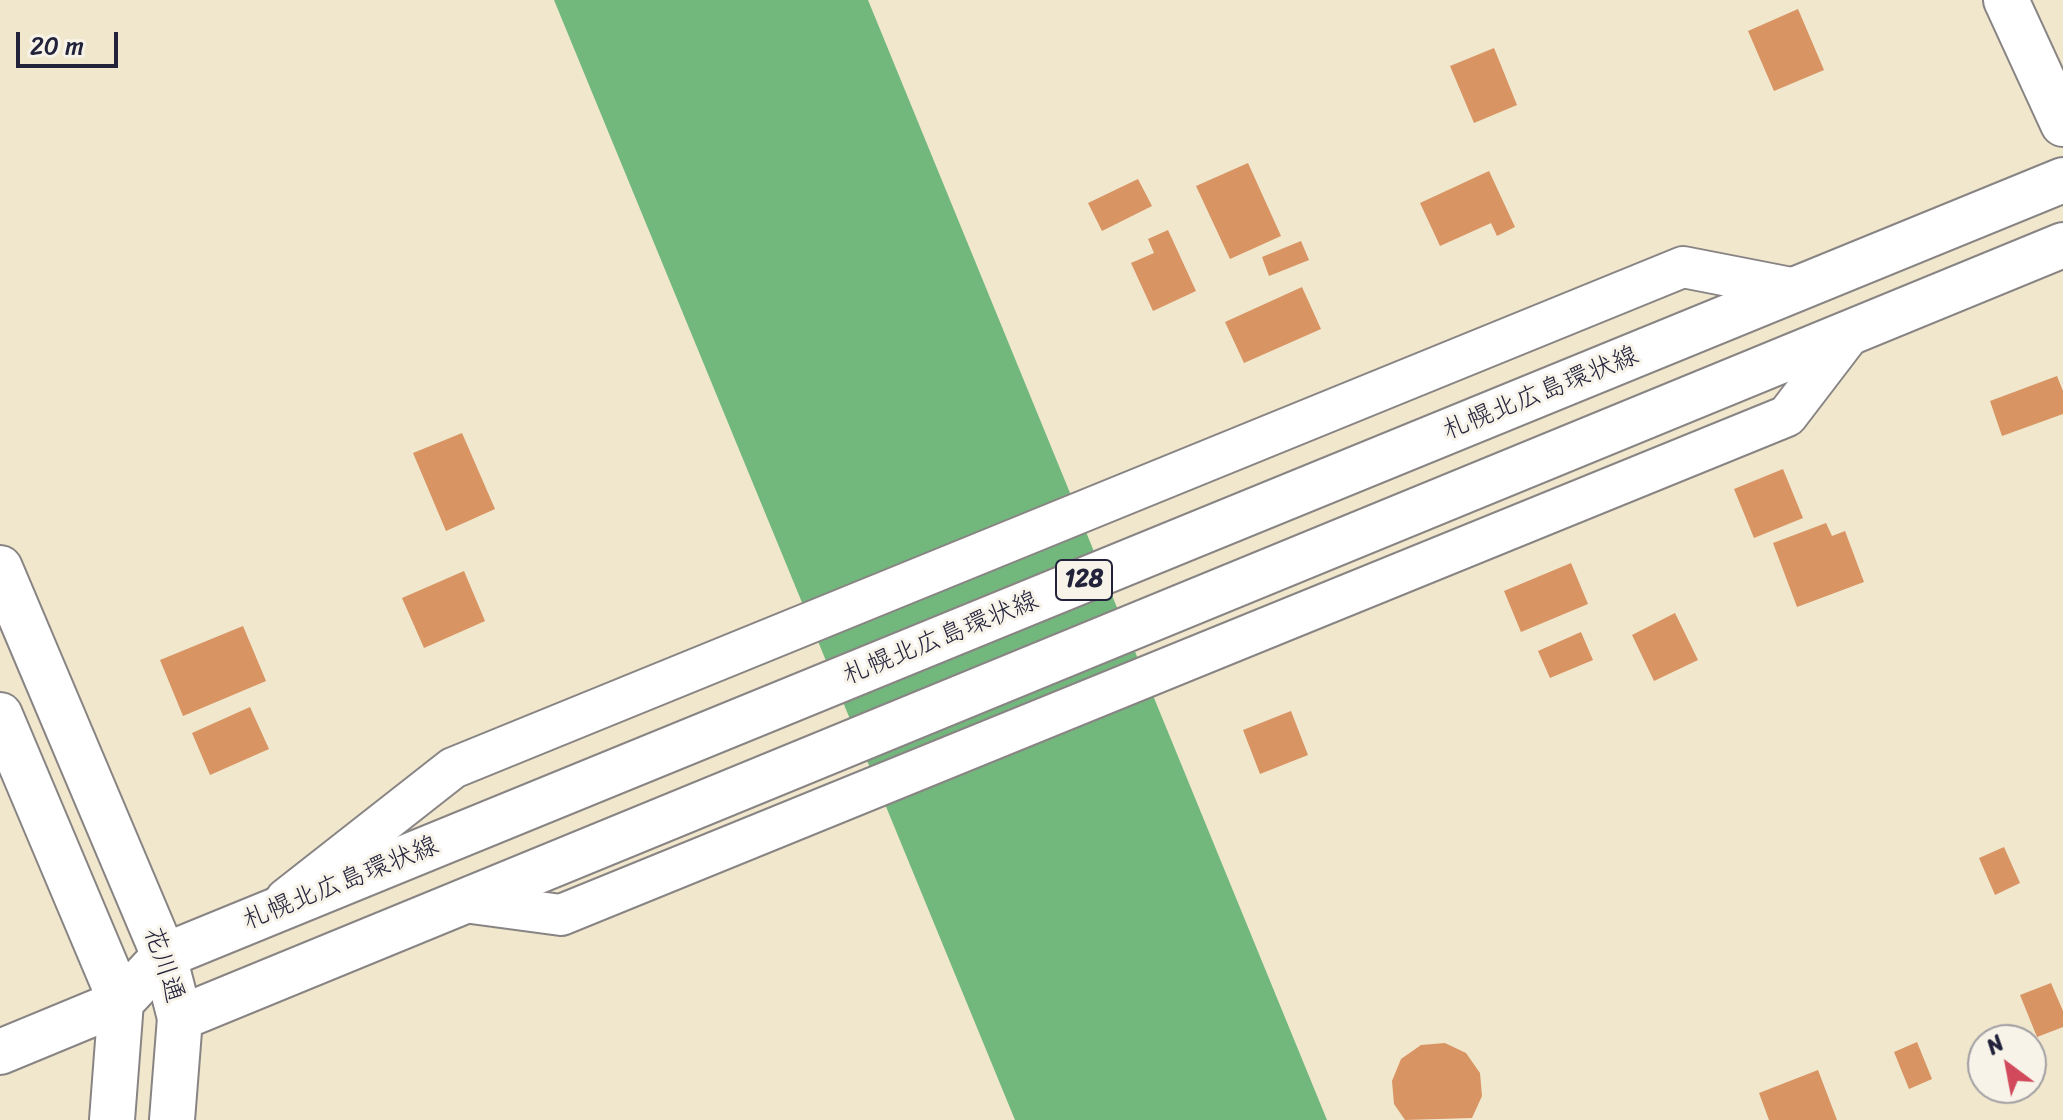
<!DOCTYPE html>
<meta charset="utf-8">
<style>
body{margin:0}
#map{position:relative;width:2063px;height:1120px;overflow:hidden;background:#f0e7cd;font-family:Sriracha,sans-serif}
canvas{display:block}
.north{position:absolute;left:1967px;top:1024px;width:80px;height:80px;box-sizing:border-box;background:#f7f3e8;border:2px solid #a29fa3;border-radius:50%;rotate:328deg;font-size:22px;font-weight:700;line-height:32px;text-align:center;color:#22223b}
.north::after{content:'';display:block;margin:auto;width:28px;height:36px;background:#d1495b;clip-path:polygon(50% 0,100% 100%,50% 72%,0 100%)}
.scale{position:absolute;left:16px;top:32px;width:102px;height:36px;box-sizing:border-box;border:4px solid #22223b;border-top:0;padding-left:10px;font-size:24px;line-height:28px;white-space:nowrap;color:#22223b;-webkit-text-stroke:6px #f7f3e8;paint-order:stroke}
</style>
<div id="map">
<canvas width="2063" height="1120"></canvas>
<div class="north">N</div>
<div class="scale">20 m</div>
</div>
<script>
const context = document.querySelector('canvas').getContext('2d');
context.lineJoin = 'round';
function paint(path, color) {
  context.fillStyle = color;
  context.fill(path, 'evenodd');
}
function toPath(rows) {
  const path = new Path2D();
  for (const r of rows) {
    path.moveTo(r[0], r[1]);
    for (let i = 2; i < r.length; i += 2) path.lineTo(r[i], r[i + 1]);
  }
  return path;
}
function strokePath(path, color, width, dash) {
  context.strokeStyle = color;
  context.lineWidth = width;
  context.lineCap = dash ? 'butt' : 'round';
  context.setLineDash(dash || []);
  context.stroke(path);
}
function write(font, color, halo, rows, align = 'center') {
  context.font = font + ' Sriracha,"Klee One",sans-serif';
  context.lineWidth = 6;
  context.setLineDash([]);
  context.textBaseline = 'middle';
  context.strokeStyle = halo;
  context.fillStyle = color;
  for (const [text, x, y, turn = 0] of rows) {
    context.save();
    context.translate(x, y);
    context.rotate((+turn || 0) * Math.PI / 180);
    context.textAlign = isNaN(turn) ? turn : align;
    if (halo) context.strokeText(text, 0, 0);
    context.fillText(text, 0, 0);
    context.restore();
  }
}
paint(toPath([
 [554,0,868,0,1327,1120,1015,1120]
]), '#72b87d');
paint(toPath([
 [1798,9,1824,70,1774,91,1748,31],
 [1494,48,1517,105,1474,123,1450,66],
 [1248,163,1281,236,1230,259,1196,186],
 [1489,171,1515,227,1497,236,1491,223,1440,246,1420,203],
 [1138,179,1152,206,1102,231,1088,203],
 [1168,230,1196,291,1153,311,1131,263,1154,253,1148,239],
 [1301,241,1309,260,1269,276,1262,257],
 [1302,287,1321,329,1244,363,1225,322],
 [2057,376,2063,391,2063,414,2002,436,1990,401],
 [462,433,495,509,446,531,413,453],
 [1783,469,1803,518,1754,538,1734,489],
 [1826,523,1832,536,1845,531,1864,582,1797,607,1773,543],
 [1571,563,1588,604,1521,632,1504,591],
 [464,571,485,621,424,648,402,598],
 [1675,613,1698,660,1654,681,1632,635],
 [243,626,266,681,183,716,160,660],
 [1581,632,1593,660,1550,678,1538,651],
 [250,707,269,749,210,775,192,733],
 [1291,711,1308,755,1260,774,1243,730],
 [2004,847,2020,883,1995,895,1979,858],
 [2051,983,2063,1011,2063,1027,2037,1037,2020,995],
 [1917,1042,1932,1079,1909,1089,1894,1052],
 [1445,1043,1466,1053,1480,1073,1482,1096,1472,1118,1405,1120,1394,1104,1392,1081,1401,1059,1421,1045],
 [1818,1070,1837,1120,1769,1120,1759,1093]
]), '#d89463');
const street = toPath([
 [286,899,453,768,1683,267,1796,289],
 [464,902,561,915,1787,416,1852,331]
]);
const secondary = toPath([
 [2006,0,2063,124],
 [0,568,164,956,180,1018],
 [0,715,121,1002],
 [0,1052,121,1002]
]);
const primary = toPath([
 [112,1120,121,1002,164,956,2063,180],
 [172,1120,180,1018,2063,245]
]);
strokePath(street, '#898484', 44);
strokePath(secondary, '#898484', 48);
strokePath(primary, '#898484', 48);
strokePath(street, '#fff', 40);
strokePath(secondary, '#fff', 44);
strokePath(primary, '#fff', 44);
for (const [x, y, w] of [
 [1084,580,56]
]) {
  const box = new Path2D();
  box.roundRect(x - w / 2, y - 20, w, 40, 6);
  context.fillStyle = '#f7f3e8';
  context.fill(box);
  strokePath(box, '#22223b', 2);
}
write('bold 24px', '#22223b', null, [
 ["128",1084,580]
]);
write('26px', '#22223b', '#f7f3e8', [
 ["札幌北広島環状線",1541,394,-22],
 ["札幌北広島環状線",941,639,-22],
 ["札幌北広島環状線",341,884,-22],
 ["花川通",163,965,72]
]);
</script>
